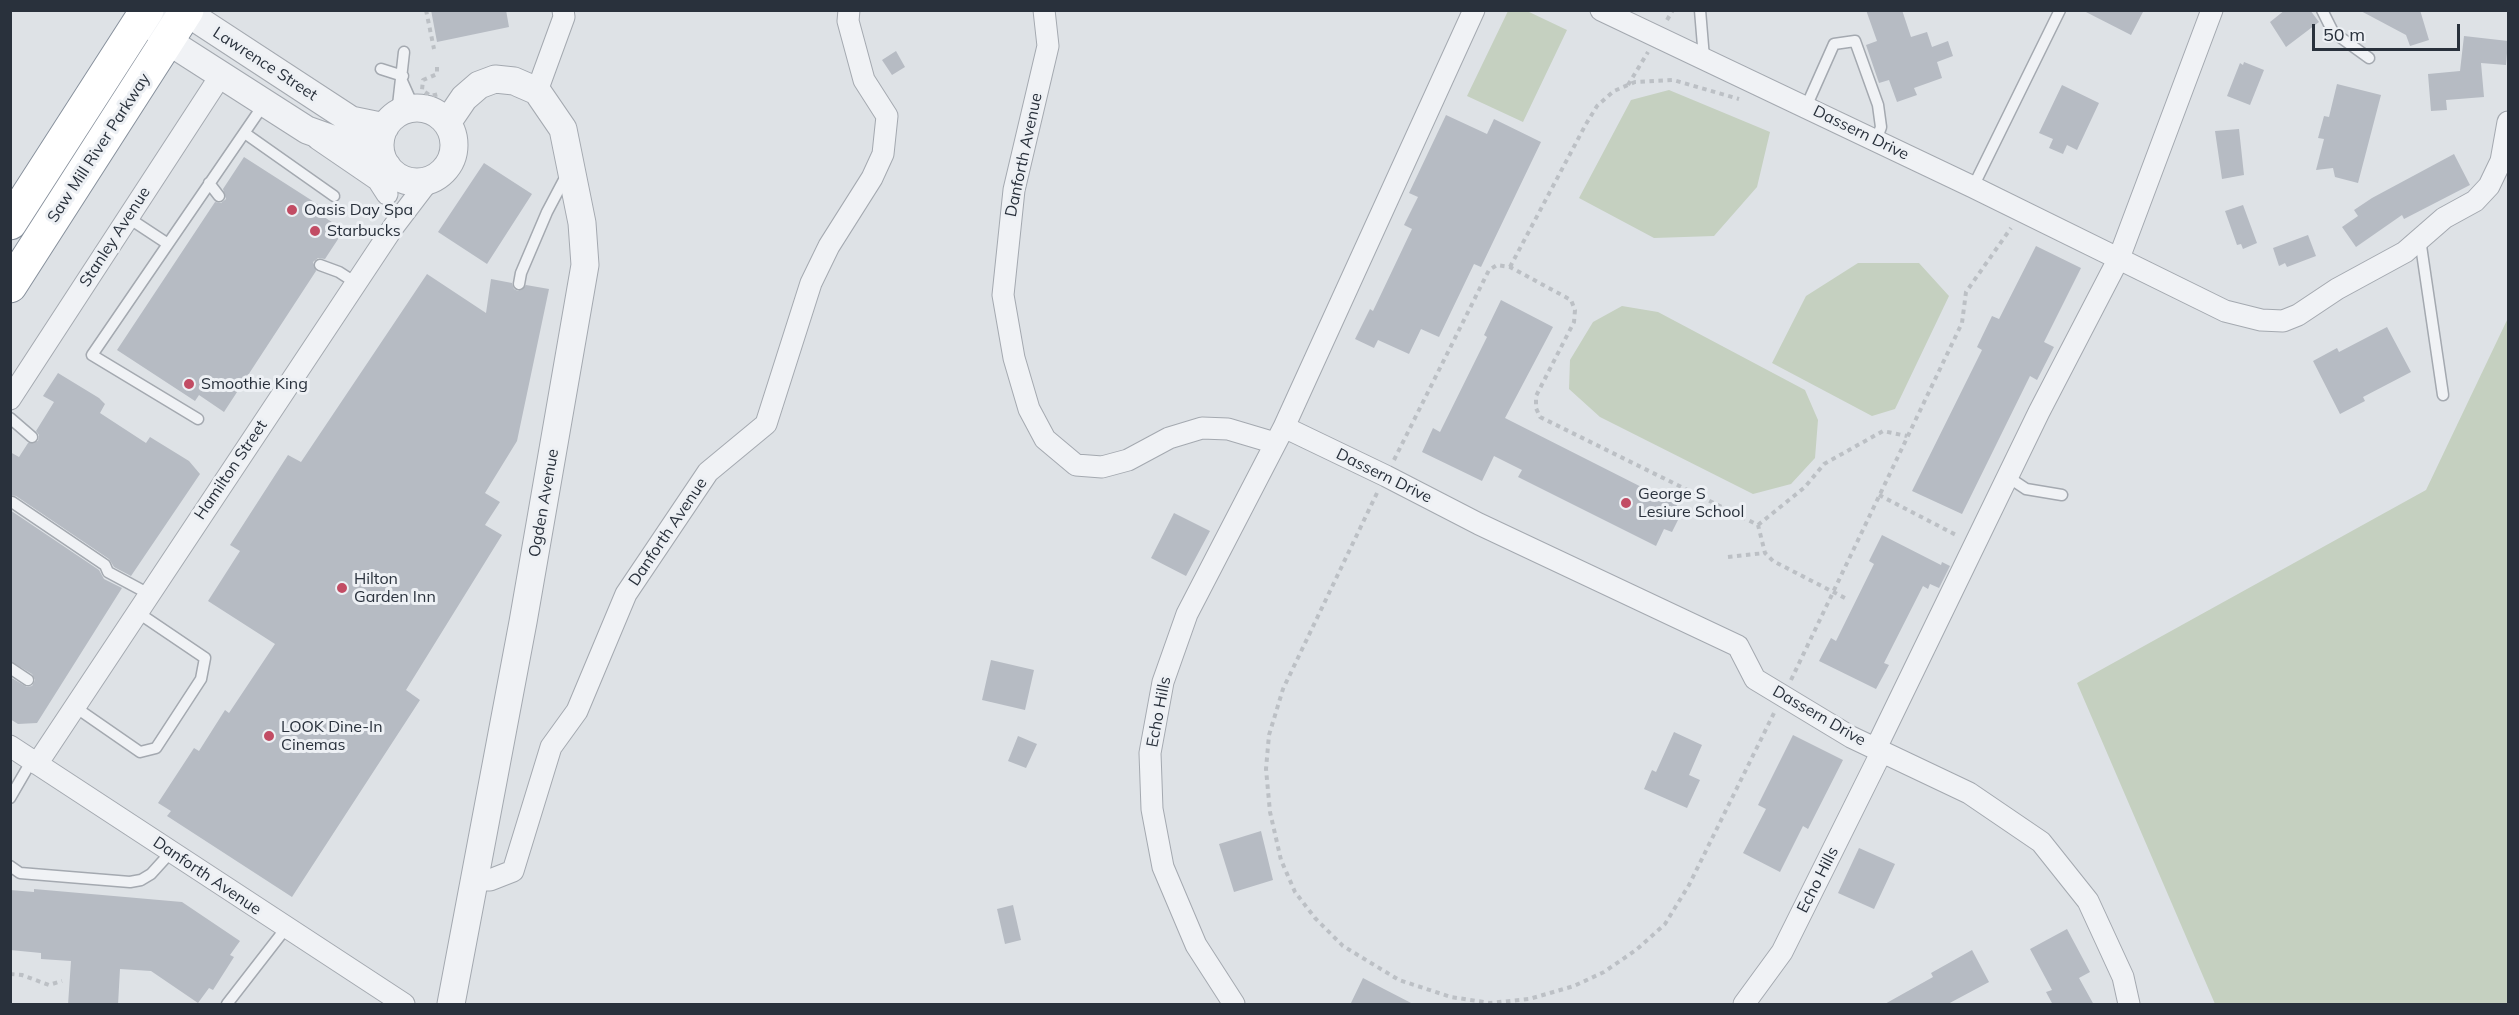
<!DOCTYPE html>
<style>
body{margin:0}
#map{position:relative;width:2519px;height:1015px;overflow:hidden;background:#dee2e6;font-family:Mulish,sans-serif}
canvas{display:block}
.frame{position:absolute;inset:0;border:12px solid #29313c;pointer-events:none}
.scale{position:absolute;left:2312px;top:24px;width:148px;height:27px;box-sizing:border-box;border:3px solid #29313c;border-top:0;padding-left:8px;font-size:18px;line-height:21px;white-space:nowrap;color:#29313c;-webkit-text-stroke:4px #edf0f4;paint-order:stroke}
</style>
<div id="map">
<canvas width="2519" height="1015"></canvas>
<div class="frame"></div>
<div class="scale">50 m</div>
</div>
<script>
const context = document.querySelector('canvas').getContext('2d');
context.lineJoin = 'round';
function paint(path, color) {
  context.fillStyle = color;
  context.fill(path, 'evenodd');
}
function toPath(rows) {
  const path = new Path2D();
  for (const r of rows) {
    if (r.length === 3) {
      path.moveTo(r[0] + r[2], r[1]);
      path.arc(r[0], r[1], r[2], 0, 2 * Math.PI);
      continue;
    }
    path.moveTo(r[0], r[1]);
    for (let i = 2; i < r.length; i += 2) path.lineTo(r[i], r[i + 1]);
  }
  return path;
}
function strokePath(path, color, width, dash) {
  context.strokeStyle = color;
  context.lineWidth = width;
  context.lineCap = dash ? 'butt' : 'round';
  context.setLineDash(dash || []);
  context.stroke(path);
}
function write(font, color, halo, rows, align = 'center') {
  context.font = font + ' Mulish,sans-serif';
  context.lineWidth = 6;
  context.setLineDash([]);
  context.textBaseline = 'middle';
  context.strokeStyle = halo;
  context.fillStyle = color;
  for (const [text, x, y, turn = 0] of rows) {
    context.save();
    context.translate(x, y);
    context.rotate((+turn || 0) * Math.PI / 180);
    context.textAlign = isNaN(turn) ? turn : align;
    if (halo) context.strokeText(text, 0, 0);
    context.fillText(text, 0, 0);
    context.restore();
  }
}
paint(toPath([
 [1508,11,1527,11,1567,30,1523,122,1467,96],
 [1669,90,1770,132,1757,187,1714,236,1654,238,1579,198,1631,100],
 [1858,263,1919,263,1949,296,1895,409,1872,416,1772,363,1806,296],
 [1622,306,1658,312,1805,390,1818,420,1815,458,1791,484,1753,494,1600,417,1569,389,1570,360,1593,322],
 [2508,318,2508,1004,2215,1004,2077,683,2426,490]
]), '#c5d0c0');
paint(toPath([
 [431,10,506,10,509,27,437,42],
 [1866,10,1902,10,1911,37,1927,32,1932,47,1948,41,1953,56,1937,62,1942,78,1914,88,1917,95,1897,102,1889,80,1879,83,1866,45,1877,41],
 [2082,10,2144,10,2131,35],
 [2285,10,2310,10,2319,22,2286,47,2270,22],
 [2359,10,2420,10,2429,40,2410,46,2406,35],
 [2464,36,2508,41,2506,65,2481,63,2484,97,2446,100,2447,110,2431,111,2428,74,2460,71],
 [896,51,905,67,892,75,882,60],
 [2244,62,2264,70,2250,105,2227,96,2240,63,2243,65],
 [2337,84,2381,95,2358,183,2335,177,2333,168,2316,170,2324,139,2318,138,2324,116,2329,117],
 [2062,85,2099,103,2077,150,2067,145,2063,154,2049,148,2053,139,2039,133],
 [1446,115,1487,134,1494,119,1541,142,1481,267,1474,264,1439,337,1421,329,1409,354,1378,340,1374,348,1355,339,1370,309,1373,311,1412,229,1404,225,1418,197,1409,193],
 [2239,129,2244,175,2222,179,2215,131],
 [2454,154,2470,185,2404,219,2402,215,2356,247,2342,227,2358,216,2354,210,2372,198],
 [244,157,322,207,318,213,344,230,325,259,318,258,313,262,316,271,224,412,199,395,195,401,117,350,215,202,221,203,226,199,223,189],
 [484,163,532,194,487,264,438,232],
 [2243,205,2257,243,2243,249,2241,244,2237,245,2225,211],
 [2308,235,2316,256,2287,267,2285,263,2279,266,2273,248],
 [2036,246,2081,268,2044,342,2054,347,2037,380,2030,376,1962,514,1912,491,1982,350,1977,347,1992,316,1999,319],
 [427,274,486,313,491,279,512,283,514,289,518,291,526,285,549,289,517,441,485,493,500,502,485,525,502,535,406,690,420,700,292,897,167,816,171,811,158,803,194,748,199,751,225,710,229,713,275,644,208,601,240,551,230,545,288,455,301,462],
 [1501,300,1553,327,1505,418,1677,505,1674,511,1681,514,1672,532,1664,529,1656,546,1518,477,1522,470,1494,456,1482,481,1422,452,1433,428,1440,432,1487,337,1484,335],
 [2387,327,2411,372,2363,397,2365,401,2340,414,2313,361,2337,348,2339,352],
 [58,373,99,398,105,404,100,413,146,443,150,437,189,461,200,474,131,576,114,567,109,559,16,496,10,495,10,452,19,457,28,443,38,441,39,435,36,431,54,402,43,396],
 [10,510,99,570,104,579,122,588,37,723,18,724,10,719,10,677,27,687,32,686,35,680,32,674,10,661],
 [1174,513,1210,531,1186,576,1151,558],
 [1882,535,1941,565,1942,562,1950,566,1939,588,1930,584,1928,589,1923,586,1884,663,1889,665,1876,689,1819,661,1831,638,1836,641,1874,564,1869,561],
 [991,660,1034,670,1025,710,982,700],
 [1674,732,1702,745,1689,775,1700,780,1687,808,1644,789,1652,770,1656,772],
 [1793,735,1843,760,1808,829,1803,826,1780,872,1743,853,1766,809,1758,805],
 [1018,736,1037,744,1026,768,1008,761],
 [1261,831,1273,880,1234,892,1219,844],
 [1859,848,1895,864,1874,909,1838,893],
 [34,889,182,902,240,941,230,955,234,957,213,990,209,988,198,1003,151,971,120,969,118,1005,68,1005,71,961,41,959,41,953,10,950,10,890,34,892],
 [1013,905,1021,940,1005,944,997,909],
 [2067,929,2090,972,2079,978,2094,1005,2053,1005,2046,992,2052,990,2030,949],
 [1972,950,1989,982,1946,1005,1883,1005,1933,977,1931,973],
 [1363,978,1384,989,1415,1005,1350,1005]
]), '#b6bbc3');
const service = toPath([
 [1700,10,1704,58],
 [2322,10,2333,32,2369,58],
 [381,69,403,76],
 [402,81,414,108],
 [1806,107,1834,44,1855,41,1878,105,1881,127,1876,141],
 [397,114,404,52],
 [246,134,334,196],
 [209,183,219,196],
 [1973,187,2060,10],
 [127,217,168,244,264,104],
 [2420,239,2443,395],
 [168,244,92,355,198,419],
 [320,265,339,272,356,283],
 [519,284,521,273,547,212,566,176],
 [10,418,32,437],
 [2008,477,2026,489,2062,495],
 [12,502,105,565,108,572,149,594],
 [10,668,28,680],
 [75,707,140,752,156,748,201,679,205,658,137,612],
 [10,798,32,760],
 [10,866,20,873,130,882,141,880,151,874,171,852],
 [227,1004,286,928]
]);
const minor = toPath([
 [1044,10,1048,46,1014,190,1003,295,1014,358,1029,409,1045,439,1076,465,1102,467,1128,460,1169,438,1202,428,1228,429,1275,443],
 [1601,10,1973,187,2225,311,2261,320,2283,321,2298,315,2337,289,2405,252,2444,218,2475,201,2489,186,2501,161,2508,122],
 [537,91,564,17,563,10],
 [318,139,378,180,387,194],
 [10,399,221,75],
 [1284,427,1386,476,1479,524,1738,646,1755,679,1851,737,1969,793,2041,842,2088,901,2123,977,2129,1004],
 [10,746,404,1004],
 [1876,748,2039,412,2119,258,2212,10],
 [37,764,394,226,429,180],
 [476,880,490,880,513,871,551,747,577,711,626,594,708,472,766,424,811,283,829,246,872,178,883,154,887,116,864,80,848,21,849,10],
 [1234,1004,1196,945,1163,867,1152,809,1150,753,1163,682,1187,614,1284,427,1474,10],
 [1744,1004,1782,952,1882,751]
]);
const tertiary = toPath([
 [165,14,186,12,351,120,385,127],
 [154,27,168,41,307,130,363,150,387,166],
 [417,145,37],
 [447,123,464,98,479,85,495,79,514,81,537,91,563,129,582,223,585,265,523,622,451,1004]
]);
const trunk = toPath([
 [10,223,147,10],
 [10,286,187,10]
]);
strokePath(service, '#a4a9b0', 13);
strokePath(minor, '#a4a9b0', 23);
strokePath(tertiary, '#a4a9b0', 29);
strokePath(trunk, '#87909c', 35);
strokePath(toPath([
 [426,10,434,49],
 [1667,20,1673,10],
 [437,67,437,74,423,80,422,90,431,96,439,94],
 [1628,85,1648,52],
 [1510,267,1586,124,1597,106,1614,91,1635,82,1673,80,1739,99],
 [1394,460,1489,270,1497,265,1510,267,1571,300,1575,310,1574,322,1536,396,1536,408,1540,417,1758,525,1765,553,1773,561,1845,598],
 [1377,493,1283,689,1269,735,1266,769,1270,812,1281,860,1295,892,1315,918,1343,946,1399,980,1451,997,1490,1003,1529,999,1574,986,1604,972,1636,950,1665,924,1689,885,1774,713],
 [1879,495,1958,536],
 [1758,525,1805,487,1824,464,1883,431,1907,436],
 [1728,557,1765,553],
 [1791,680,1962,323,1966,292,2011,228],
 [10,974,22,975,49,985,62,981]
]), '#bcc0c5', 4, [4.5, 4.5]);
strokePath(service, '#f0f2f5', 10);
strokePath(minor, '#f0f2f5', 21);
strokePath(tertiary, '#f0f2f5', 27);
strokePath(trunk, '#fff', 33);
for (const [x, y, r, color] of [
 [292,210,6,"#c24c64"],
 [315,231,6,"#c24c64"],
 [189,384,6,"#c24c64"],
 [1626,503,6,"#c24c64"],
 [342,588,6,"#c24c64"],
 [269,736,6,"#c24c64"]
]) {
  const dot = new Path2D();
  dot.arc(x, y, r, 0, 2 * Math.PI);
  context.fillStyle = color;
  context.fill(dot);
  strokePath(dot, '#edf0f4', 2);
}
write('16px', '#29313c', '#edf0f4', [
 ["Lawrence Street",265,64,33],
 ["Dassern Drive",1861,133,26],
 ["Saw Mill River Parkway",99,148,-57],
 ["Danforth Avenue",1024,155,-78],
 ["Stanley Avenue",115,237,-57],
 ["Hamilton Street",231,470,-56],
 ["Dassern Drive",1384,476,26],
 ["Ogden Avenue",544,503,-80],
 ["Danforth Avenue",668,532,-56],
 ["Echo Hills",1159,712,-79],
 ["Dassern Drive",1819,716,30],
 ["Danforth Avenue",207,876,34],
 ["Echo Hills",1818,880,-63]
]);
write('16px', '#29313c', '#edf0f4', [
 ["Oasis Day Spa",304,210],
 ["Starbucks",327,231],
 ["Smoothie King",201,384],
 ["George S",1638,494],
 ["Lesiure School",1638,512],
 ["Hilton",354,579],
 ["Garden Inn",354,597],
 ["LOOK Dine-In",281,727],
 ["Cinemas",281,745]
], 'left');
</script>
